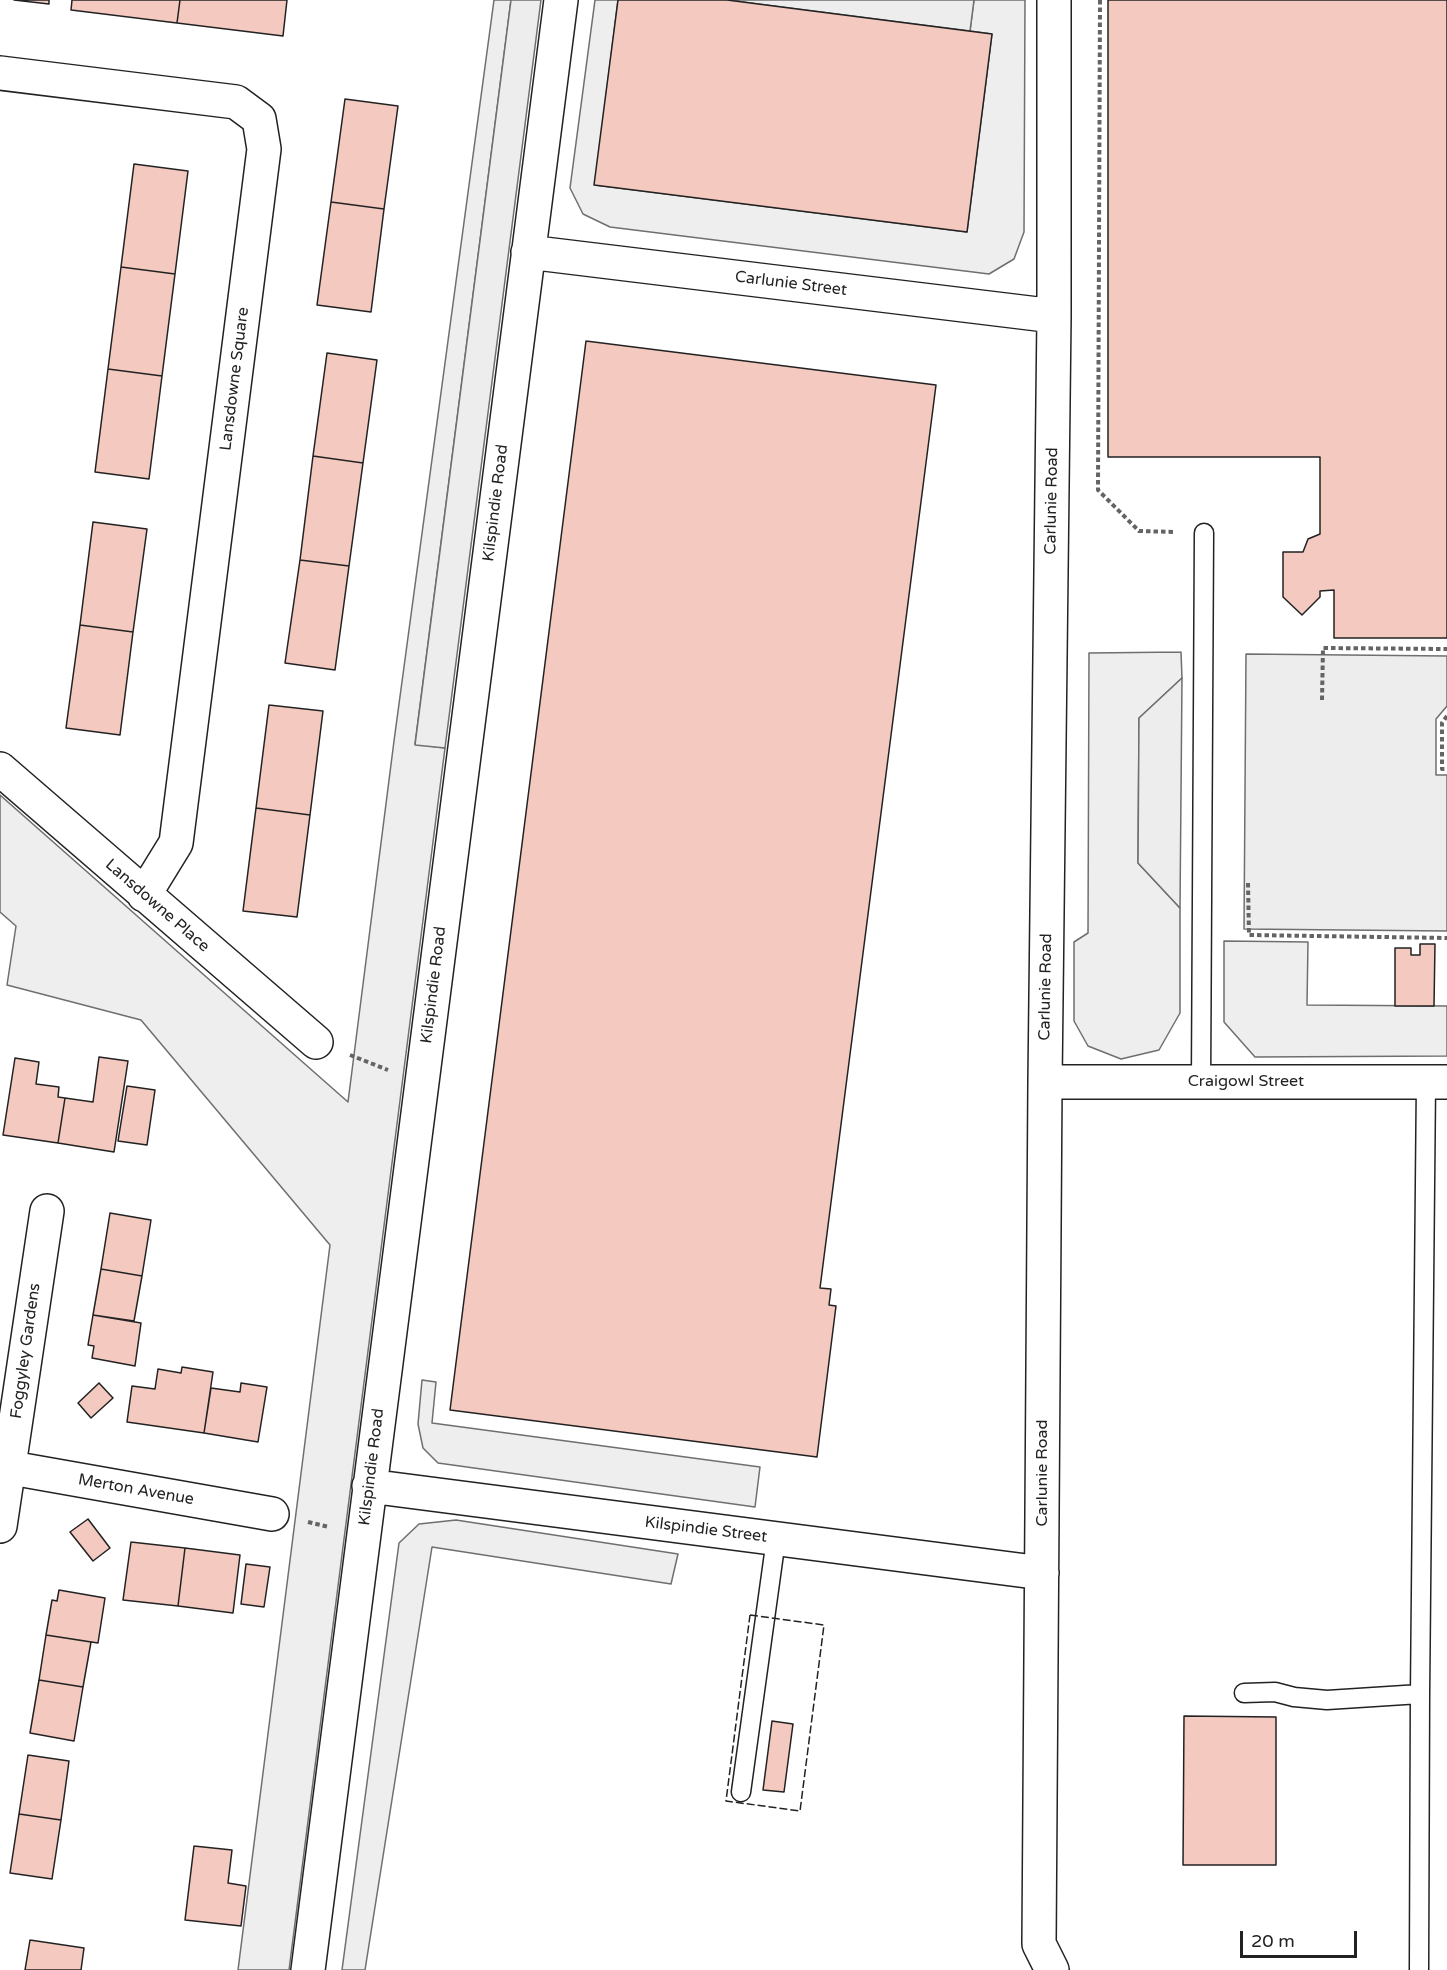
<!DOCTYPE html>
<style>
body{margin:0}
#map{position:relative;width:1447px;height:1970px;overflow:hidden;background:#fff;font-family:"Varela Round",sans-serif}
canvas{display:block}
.scale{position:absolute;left:1240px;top:1931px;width:117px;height:27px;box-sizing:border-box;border:3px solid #222;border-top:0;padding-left:8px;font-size:18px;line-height:21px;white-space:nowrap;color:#222;-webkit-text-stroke:4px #fff;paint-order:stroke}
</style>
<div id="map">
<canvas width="1447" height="1970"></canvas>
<div class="scale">20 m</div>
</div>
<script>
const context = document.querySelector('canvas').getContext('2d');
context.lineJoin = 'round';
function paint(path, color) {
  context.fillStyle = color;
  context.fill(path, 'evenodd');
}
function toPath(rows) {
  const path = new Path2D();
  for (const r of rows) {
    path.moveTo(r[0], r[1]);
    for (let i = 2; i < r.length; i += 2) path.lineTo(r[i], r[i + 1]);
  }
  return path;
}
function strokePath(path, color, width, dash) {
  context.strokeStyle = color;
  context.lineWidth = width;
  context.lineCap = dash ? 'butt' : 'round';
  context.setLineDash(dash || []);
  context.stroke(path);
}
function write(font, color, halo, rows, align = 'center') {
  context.font = font + ' "Varela Round",sans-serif';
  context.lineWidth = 4.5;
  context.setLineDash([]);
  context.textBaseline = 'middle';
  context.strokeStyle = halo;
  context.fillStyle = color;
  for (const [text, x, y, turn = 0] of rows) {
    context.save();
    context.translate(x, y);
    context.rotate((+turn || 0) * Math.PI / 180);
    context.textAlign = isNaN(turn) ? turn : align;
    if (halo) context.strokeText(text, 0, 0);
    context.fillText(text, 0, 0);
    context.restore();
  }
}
const green = toPath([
 [494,0,511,0,415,744,445,748,289,1970,238,1970,330,1245,141,1020,7,985,16,926,0,912,0,795,348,1102,394,741,494,0],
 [595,0,618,0,595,185,967,232,992,34,970,31,974,0,1025,0,1024,232,1014,259,989,274,610,227,583,214,570,188,595,0],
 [1181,652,1182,678,1139,718,1138,863,1180,908,1180,1013,1159,1050,1121,1059,1088,1046,1074,1021,1074,942,1088,933,1089,653,1181,652],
 [1224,941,1308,942,1307,1005,1447,1006,1447,1056,1255,1057,1224,1022,1224,941],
 [422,1380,436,1382,432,1423,760,1467,755,1507,438,1463,423,1448,418,1424,422,1380],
 [456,1520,678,1554,671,1584,432,1547,365,1970,342,1970,399,1543,419,1524,456,1520]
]);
paint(green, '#eee');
strokePath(green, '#6f6f6f', 1.5);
const parking = toPath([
 [511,0,541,0,445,748,415,745,511,0],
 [727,0,974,0,970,31,727,0],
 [1246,654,1447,656,1447,706,1436,719,1436,775,1447,775,1447,931,1244,929,1246,654],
 [1182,678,1180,908,1138,863,1139,718,1182,678]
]);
paint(parking, '#ededed');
strokePath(parking, '#6f6f6f', 1.5);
const building = toPath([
 [14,0,49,0,49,4,14,0],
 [72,0,180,0,177,23,71,10,72,0],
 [180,0,287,0,283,36,177,23,180,0],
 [618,0,727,0,992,34,967,232,594,185,618,0],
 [1108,0,1447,0,1447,638,1334,638,1334,590,1320,591,1320,597,1302,615,1283,597,1283,552,1303,552,1308,539,1320,534,1320,457,1108,457,1108,0],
 [345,99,398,106,384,209,331,202,345,99],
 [134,164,188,171,175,274,121,267,134,164],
 [331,202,384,209,371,312,317,305,331,202],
 [121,267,175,274,162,376,108,369,121,267],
 [586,341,936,385,820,1288,831,1289,829,1305,836,1306,817,1457,450,1410,586,341],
 [327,353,377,360,363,463,313,456,327,353],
 [108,369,162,376,149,479,95,472,108,369],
 [313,456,363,463,349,566,300,560,313,456],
 [93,522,147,529,133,632,80,625,93,522],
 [300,560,349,566,335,670,285,663,300,560],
 [80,625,133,632,120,735,66,728,80,625],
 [269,705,323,711,310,815,256,808,269,705],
 [256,808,310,815,297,917,243,911,256,808],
 [1420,944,1435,944,1434,1006,1395,1006,1395,948,1411,948,1411,955,1420,955,1420,944],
 [99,1057,128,1061,114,1152,58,1143,65,1098,93,1102,99,1057],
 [15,1058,39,1062,36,1084,59,1087,58,1097,65,1098,58,1143,3,1135,15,1058],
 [127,1086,155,1090,147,1145,118,1141,127,1086],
 [110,1213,151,1220,142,1276,101,1269,110,1213],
 [101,1269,142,1276,134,1321,93,1315,101,1269],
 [93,1315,141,1323,135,1366,92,1358,94,1346,88,1345,93,1315],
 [182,1367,213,1372,204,1433,127,1422,132,1386,155,1389,158,1369,181,1373,182,1367],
 [99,1383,113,1398,91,1418,78,1403,99,1383],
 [241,1383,267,1387,258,1442,204,1433,211,1388,240,1392,241,1383],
 [88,1519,110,1548,93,1561,70,1532,88,1519],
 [131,1542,185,1548,178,1606,123,1600,131,1542],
 [185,1548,240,1555,233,1613,178,1606,185,1548],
 [246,1564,270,1567,264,1607,241,1604,246,1564],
 [59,1590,105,1598,98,1643,46,1635,52,1600,57,1601,59,1590],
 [46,1635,91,1642,83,1687,39,1680,46,1635],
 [39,1680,83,1687,74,1741,30,1733,39,1680],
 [1184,1716,1276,1717,1276,1865,1183,1865,1184,1716],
 [772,1721,793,1724,784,1792,763,1790,772,1721],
 [28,1755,69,1761,61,1820,19,1814,28,1755],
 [19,1814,61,1820,52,1879,10,1873,19,1814],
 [194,1846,232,1850,228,1883,246,1886,241,1926,185,1920,194,1846],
 [30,1940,84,1948,81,1970,25,1970,30,1940]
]);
paint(building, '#f3c9c0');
strokePath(building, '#222', 1.5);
const lane = toPath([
 [1201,1082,1204,533],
 [1244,1693,1275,1692,1294,1697,1327,1700,1420,1694],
 [741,1792,776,1539],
 [1419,1970,1420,1694,1426,1082]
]);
const street = toPath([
 [0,73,236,102,259,119,264,149,176,843,144,895],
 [528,252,1054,316],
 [0,769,316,1042],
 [1045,1082,1447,1082],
 [0,1466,272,1514],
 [369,1486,1042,1573],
 [0,1526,47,1211],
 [308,1970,561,0],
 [1052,1970,1039,1944,1045,1082,1054,316,1054,0]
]);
strokePath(lane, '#222', 21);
strokePath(street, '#222', 36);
strokePath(toPath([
 [1100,0,1098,490,1139,531,1176,532],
 [1322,700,1323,648,1447,649],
 [1447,716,1442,723,1442,769,1447,769],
 [1248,883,1249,935,1447,938],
 [350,1055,388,1070],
 [308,1522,329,1527]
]), '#646464', 4, [4.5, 3]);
strokePath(lane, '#fff', 18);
strokePath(street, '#fff', 33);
strokePath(toPath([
 [750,1615,824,1625,800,1811,726,1801,750,1615]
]), '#222', 1.5, [8, 3]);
write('16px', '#222', '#fff', [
 ["Carlunie Street",791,284,7],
 ["Lansdowne Square",235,379,-83],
 ["Carlunie Road",1052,501,-89],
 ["Kilspindie Road",496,503,-83],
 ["Lansdowne Place",157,906,41],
 ["Kilspindie Road",434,985,-83],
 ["Carlunie Road",1046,987,-89],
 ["Craigowl Street",1246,1082],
 ["Foggyley Gardens",26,1351,-82],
 ["Kilspindie Road",372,1467,-83],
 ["Carlunie Road",1043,1473,-90],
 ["Merton Avenue",136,1490,10],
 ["Kilspindie Street",706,1530,7]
]);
</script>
